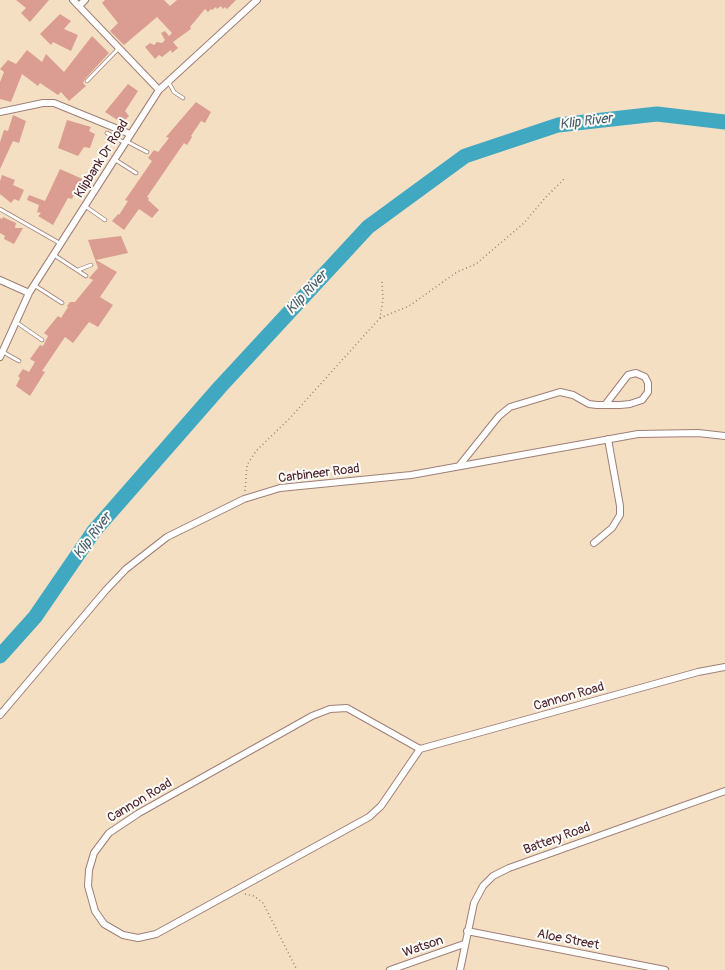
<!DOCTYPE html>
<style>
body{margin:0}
canvas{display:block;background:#f4dfc3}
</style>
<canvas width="725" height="970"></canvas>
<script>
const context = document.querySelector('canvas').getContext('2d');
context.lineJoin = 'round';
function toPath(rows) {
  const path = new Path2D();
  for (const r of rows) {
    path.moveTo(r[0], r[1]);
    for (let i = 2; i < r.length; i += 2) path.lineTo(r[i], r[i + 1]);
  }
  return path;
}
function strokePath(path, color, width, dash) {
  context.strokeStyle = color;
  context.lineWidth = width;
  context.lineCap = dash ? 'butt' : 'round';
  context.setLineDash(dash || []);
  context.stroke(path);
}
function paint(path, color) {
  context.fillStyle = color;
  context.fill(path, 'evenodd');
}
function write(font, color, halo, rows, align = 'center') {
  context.font = font + ' Pangolin,sans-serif';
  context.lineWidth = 4;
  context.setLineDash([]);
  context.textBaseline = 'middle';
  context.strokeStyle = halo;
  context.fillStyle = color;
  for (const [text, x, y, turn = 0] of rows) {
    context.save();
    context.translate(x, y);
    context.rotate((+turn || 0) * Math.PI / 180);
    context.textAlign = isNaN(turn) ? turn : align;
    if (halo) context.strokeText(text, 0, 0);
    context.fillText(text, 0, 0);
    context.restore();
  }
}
strokePath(toPath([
 [0,656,35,617,94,531,220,387,368,227,465,156,558,125,657,114,725,122]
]), '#40a8c0', 15);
paint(toPath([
 [16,0,49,0,30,22,21,13,26,8],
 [105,0,164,0,170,6,177,0,236,0,227,9,225,7,223,9,221,6,217,9,216,7,212,10,211,9,208,12,205,9,190,27,191,29,173,42,178,48,172,53,171,50,162,57,159,55,155,59,145,47,150,43,154,45,157,42,162,43,165,40,161,33,165,31,169,36,172,33,157,17,124,45,110,31,118,23,102,3],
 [60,14,71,21,64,29,78,35,71,51,53,42,51,45,40,34],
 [92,36,109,53,85,79,83,83,86,86,69,101,61,92,58,95,40,83,38,86,22,74,11,102,0,99,0,82,4,72,0,69,8,60,16,64,27,50,42,62,46,54,64,72],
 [128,84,138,91,125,111,129,116,122,123,105,112],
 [196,102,211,112,205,123,201,121,191,136,192,137,187,145,184,143,147,197,149,198,148,200,159,210,152,218,139,209,124,230,112,221,118,214,119,215,128,201,125,200,152,161,148,158,154,150,158,152,169,138,166,137,171,131],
 [13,115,26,121,19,143,13,141,0,169,0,142,4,130,8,131],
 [67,120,91,127,89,131,95,134,90,148,84,147,78,156,58,148],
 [60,169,87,181,81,191,76,191,72,199,68,198,53,225,38,216,41,213,37,212,39,205,27,200,29,195,45,201],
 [2,175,15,180,13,185,24,190,19,201,14,199,11,203,0,194,0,181],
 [3,217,16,223,15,228,23,228,14,244,4,239,5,236,0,233,0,218,2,219],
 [121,236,128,253,96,260,117,272,100,297,113,305,98,327,89,322,73,343,65,337,42,371,45,372,30,396,16,386,20,378,18,376,23,369,29,372,35,362,30,359,40,345,43,346,48,336,44,333,58,316,61,318,68,307,67,306,70,302,75,302,93,280,89,278,98,268,88,240]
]), '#db9d92');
const lane = toPath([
 [87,81,119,48],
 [168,81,174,92,183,98],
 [107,133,125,143],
 [126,141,147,152],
 [114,159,136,173],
 [85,206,105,220],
 [0,209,61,244],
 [54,255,86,276],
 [78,270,91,265],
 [34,285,62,303],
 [16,322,42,340],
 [3,352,19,361]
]);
const street = toPath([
 [73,0,159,90],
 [79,6,85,0],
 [0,112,43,103,54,103,130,134],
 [0,280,29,293],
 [0,357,29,293,159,90,257,0],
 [459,466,499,416,510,407,560,392,573,395,589,404,597,405,620,405,630,404,642,400,648,392,648,383,645,377,636,373,628,375,605,405],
 [594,543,612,528,620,515,620,506,608,439],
 [0,715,106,590,126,569,167,537,244,499,280,488,411,475,638,434,698,433,725,436],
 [420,749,347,708,330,709,312,716,139,813,109,833,94,853,89,870,88,886,95,911,104,924,123,935,138,938,156,934,369,817,381,806,420,749,698,672,725,667],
 [467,931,665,970],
 [390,970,464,944],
 [460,970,474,903,483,886,493,876,509,868,725,791]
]);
strokePath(lane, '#9f7f77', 4.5);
strokePath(street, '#9f7f77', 8);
strokePath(toPath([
 [380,318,409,306,457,272,476,264,524,223,546,197,564,179],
 [245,491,247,465,256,451,290,418,380,318,383,299,382,281],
 [245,894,254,896,263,903,297,970]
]), '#9f7f77', 1.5, [1, 3]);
strokePath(lane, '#fff', 3);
strokePath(street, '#fff', 6);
write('13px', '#4a1f2b', '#fdfcf7', [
 ["Klipbank Dr Road",102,159,-58],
 ["Carbineer Road",319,474,-7],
 ["Cannon Road",569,697,-16],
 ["Cannon Road",140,801,-31],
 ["Battery Road",557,839,-20],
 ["Aloe Street",568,940,11],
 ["Watson",423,947,-19]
]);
write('italic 14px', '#465d6e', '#fdfcf7', [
 ["Klip River",586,122,-7],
 ["Klip River",307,293,-47],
 ["Klip River",93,536,-53]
]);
</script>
